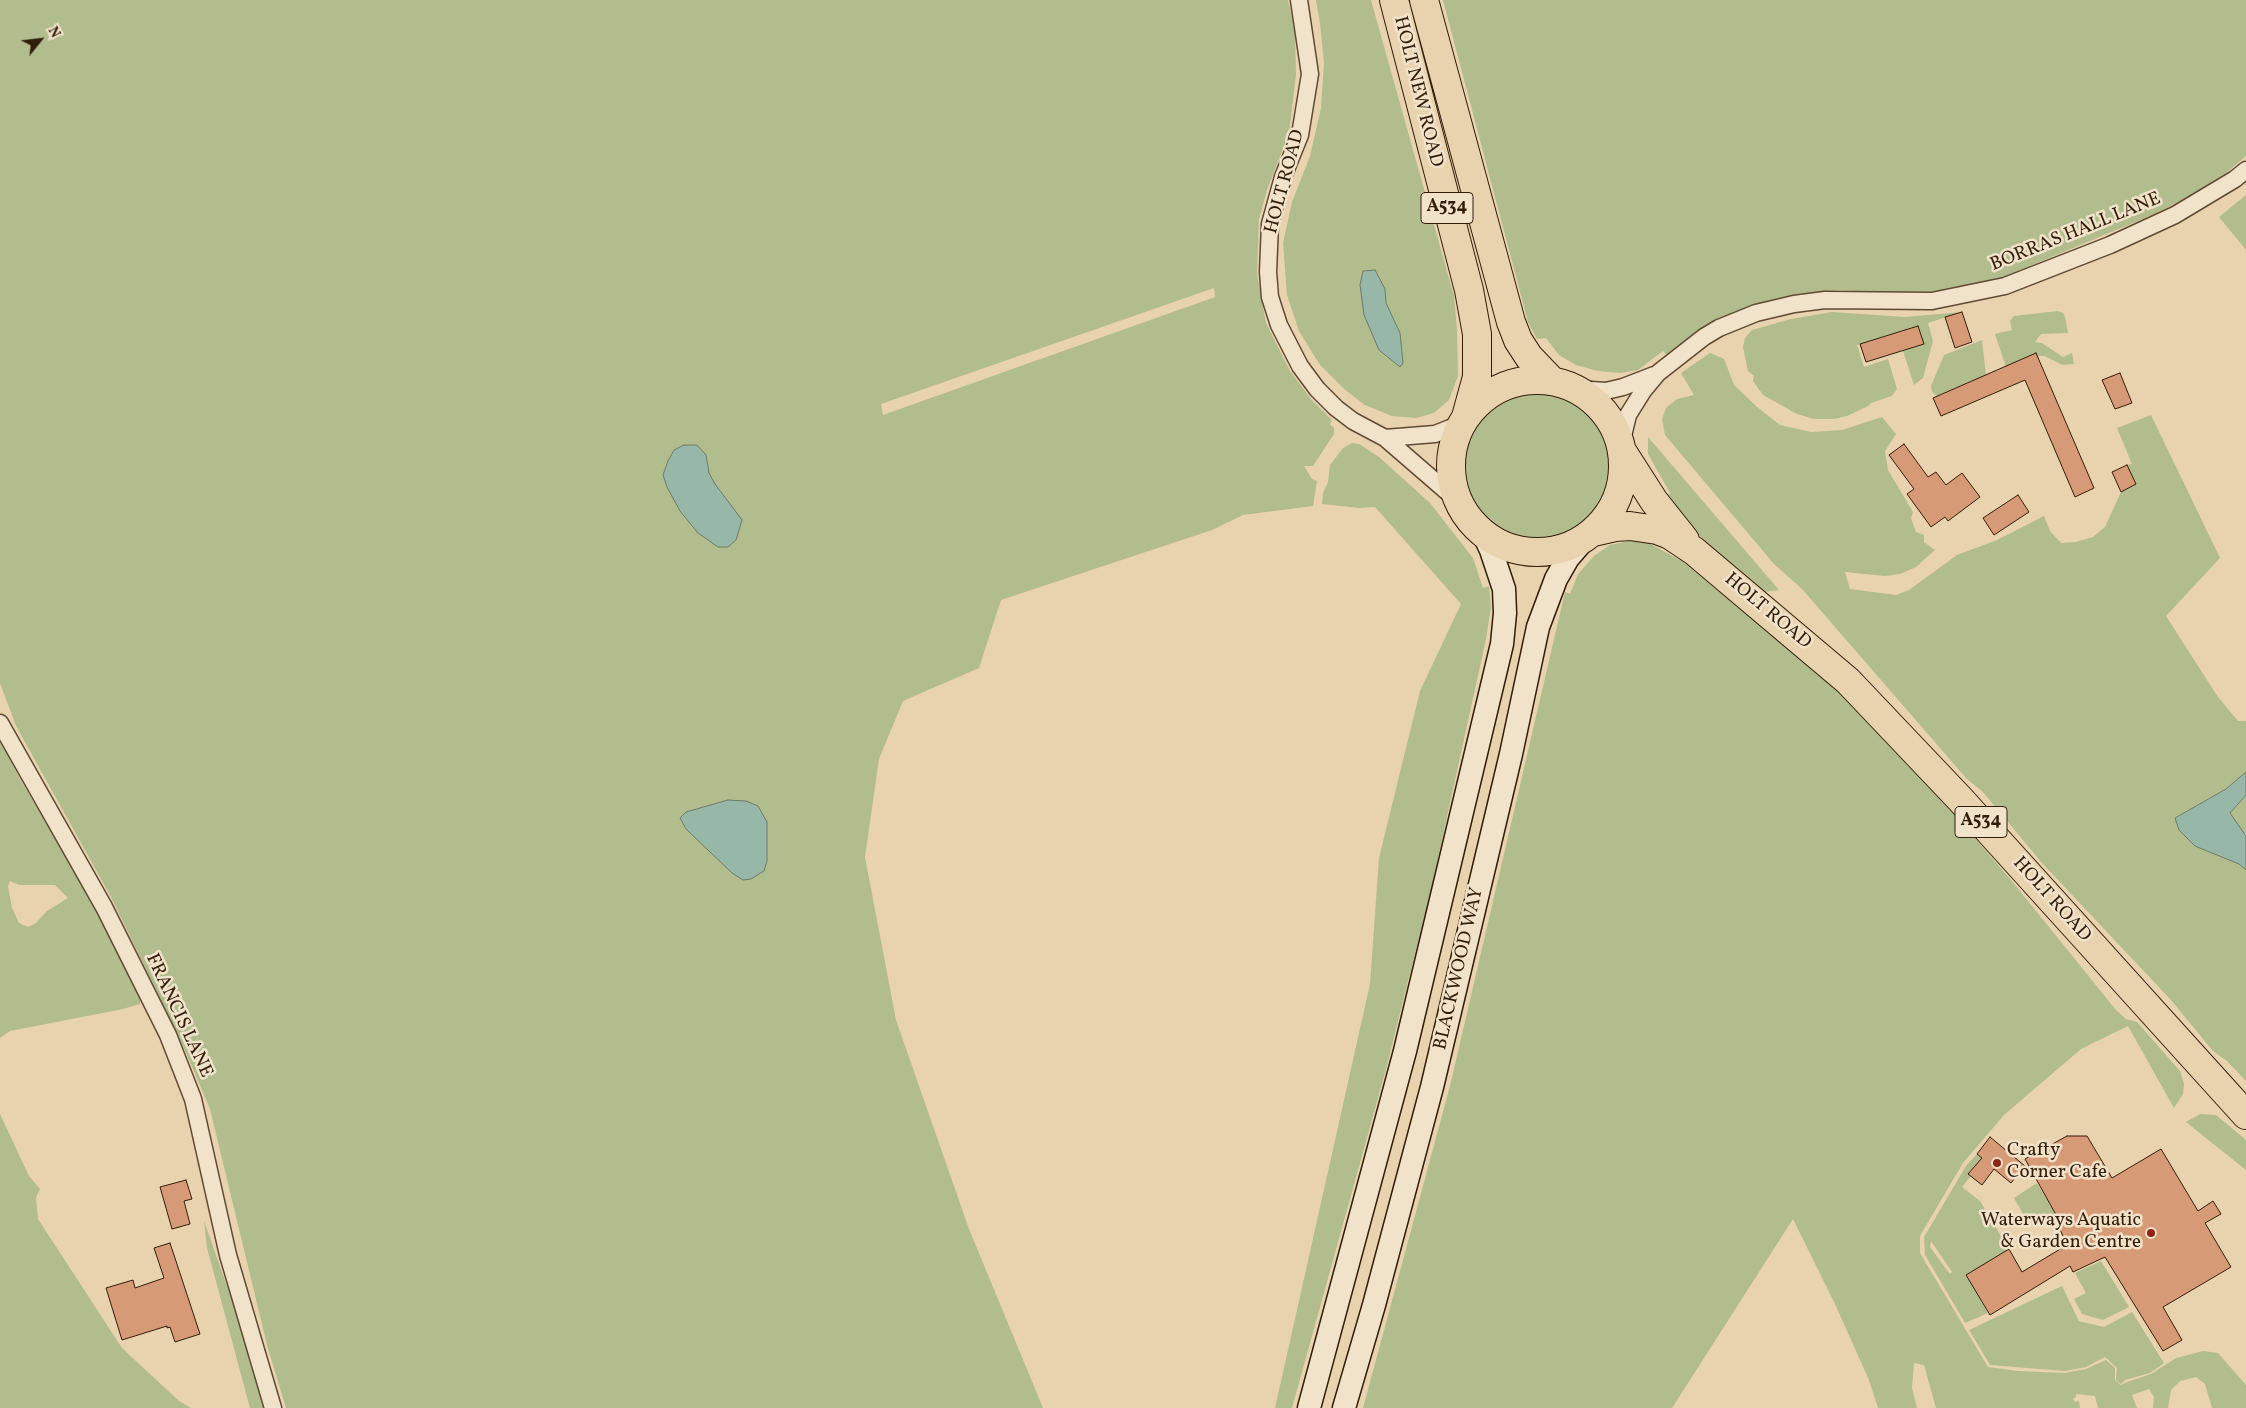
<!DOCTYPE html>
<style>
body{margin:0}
#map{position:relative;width:2246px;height:1408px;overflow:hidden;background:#e9d2ae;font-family:Vollkorn,serif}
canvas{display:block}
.north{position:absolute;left:15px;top:15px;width:50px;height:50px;-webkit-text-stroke:4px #f1e2ca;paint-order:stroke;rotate:61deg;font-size:14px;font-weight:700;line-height:20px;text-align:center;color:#321d0a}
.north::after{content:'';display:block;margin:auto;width:18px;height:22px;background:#321d0a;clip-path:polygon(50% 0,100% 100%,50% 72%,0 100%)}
</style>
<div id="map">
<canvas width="2246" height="1408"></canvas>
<div class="north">N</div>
</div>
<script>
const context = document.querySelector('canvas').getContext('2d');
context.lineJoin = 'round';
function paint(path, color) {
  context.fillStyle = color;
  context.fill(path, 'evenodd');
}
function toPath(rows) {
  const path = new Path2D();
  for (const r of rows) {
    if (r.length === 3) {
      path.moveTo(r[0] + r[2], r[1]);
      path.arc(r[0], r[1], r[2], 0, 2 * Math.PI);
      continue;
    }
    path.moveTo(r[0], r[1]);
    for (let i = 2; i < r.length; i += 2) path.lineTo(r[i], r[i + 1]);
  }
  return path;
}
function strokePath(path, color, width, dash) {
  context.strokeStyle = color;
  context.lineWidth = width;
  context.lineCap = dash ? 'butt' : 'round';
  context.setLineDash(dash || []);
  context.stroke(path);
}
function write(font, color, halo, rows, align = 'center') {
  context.font = font + ' Vollkorn,serif';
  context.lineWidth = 5;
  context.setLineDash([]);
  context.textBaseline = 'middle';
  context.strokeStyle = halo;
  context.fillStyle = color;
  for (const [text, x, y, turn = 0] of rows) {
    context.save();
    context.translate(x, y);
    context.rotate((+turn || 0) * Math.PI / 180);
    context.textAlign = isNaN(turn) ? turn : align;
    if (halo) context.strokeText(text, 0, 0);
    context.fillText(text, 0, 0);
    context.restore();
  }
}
paint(toPath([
 [0,0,1288,0,1295,31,1296,75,1289,133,1267,190,1259,219,1257,274,1266,323,1290,371,1311,399,1332,420,1330,424,1334,428,1334,434,1313,466,1304,466,1312,479,1317,481,1313,506,1243,515,1212,530,1001,600,979,668,903,701,879,759,865,857,896,1020,969,1229,1043,1408,286,1408,267,1345,210,1109,184,1048,111,897,16,726,0,683],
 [1214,288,1215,297,883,415,881,404],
 [1316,0,1371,0,1454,296,1457,329,1458,376,1449,400,1434,413,1416,418,1392,416,1365,405,1344,389,1320,365,1299,331,1287,295,1283,243,1292,202,1310,156,1321,108,1324,63,1320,23],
 [1443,0,2246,0,2246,156,2227,172,2193,194,2157,213,1982,286,1929,296,1841,290,1797,294,1761,303,1728,316,1699,332,1667,355,1663,351,1638,370,1621,373,1598,371,1576,365,1559,355,1546,338,1537,339,1528,322],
 [2246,195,2246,250,2219,217],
 [2058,311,2063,313,2065,317,2068,333,2041,334,2035,342,2042,343,2063,357,2072,353,2074,364,2062,365,2045,356,2037,356,2006,367,1995,334,2012,330,2010,321,2014,316],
 [1832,312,1905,317,1962,312,1928,323,1933,341,1923,378,1914,385,1903,351,1923,344,1918,326,1857,345,1864,367,1888,359,1897,389,1892,396,1871,403,1868,406,1847,416,1834,419,1814,419,1797,414,1763,395,1753,381,1754,376,1748,371,1743,347,1745,338,1752,330,1791,319],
 [1982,340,1986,375,1937,396,1932,392,1931,386,1944,355],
 [1710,353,1724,359,1734,385,1756,406,1780,425,1811,432,1842,430,1882,417,1896,434,1885,451,1888,470,1913,512,1911,518,1916,532,1924,535,1924,542,1935,550,1916,567,1900,574,1885,576,1845,572,1850,589,1896,595,1909,590,1957,555,1997,540,2044,516,2050,531,2061,543,2076,542,2093,537,2105,527,2121,492,2136,484,2127,465,2132,464,2117,428,2151,415,2220,558,2166,616,2218,697,2238,721,2246,721,2246,772,2226,789,2175,818,2195,846,2239,864,2246,870,2246,1081,2227,1061,2213,1051,2171,1000,2042,863,1983,792,1966,778,1802,589,1774,564,1665,435,1662,419,1666,408,1677,399,1694,395,1681,373],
 [1537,467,73],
 [1648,437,1779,590,1765,592,1711,548,1665,498,1670,493,1648,454],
 [1352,443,1359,444,1379,457,1430,503,1473,558,1483,588,1489,586,1491,607,1486,639,1431,890,1385,1073,1292,1408,1275,1408,1370,984,1379,858,1420,691,1461,604,1375,507,1360,508,1322,504,1323,493,1328,482,1330,465,1343,448],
 [1629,541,1649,543,1683,562,1748,616,1753,619,1762,619,1854,698,2011,880,2116,1010,2126,1019,2137,1022,2180,1071,2184,1084,2183,1094,2174,1108,2128,1026,2081,1049,2004,1115,1963,1163,1920,1236,1920,1253,1988,1367,2018,1371,2065,1373,2086,1369,2106,1360,2115,1368,2115,1380,2121,1385,2127,1382,2151,1374,2176,1358,2203,1351,2218,1353,2246,1385,2246,1408,2212,1408,2205,1384,2196,1377,2180,1381,2171,1390,2168,1408,2153,1408,2154,1397,2149,1389,2132,1395,2137,1408,2098,1408,2095,1396,2076,1394,2076,1397,2073,1399,2075,1402,2079,1401,2080,1408,1936,1408,1924,1365,1914,1363,1912,1388,1917,1408,1878,1408,1869,1380,1835,1304,1793,1219,1672,1408,1363,1408,1450,1086,1565,592,1570,594,1578,574,1594,556,1610,545],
 [0,740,20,779,104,921,140,997,140,1004,123,1009,10,1031,0,1038],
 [10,881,19,885,55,885,68,898,47,911,36,923,28,927,19,923,12,908,8,886],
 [2246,795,2246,836,2230,813],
 [0,1114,29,1176,40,1189,36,1198,38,1219,122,1348,179,1401,191,1408,0,1408],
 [2200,1114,2216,1115,2246,1140,2246,1170,2186,1122],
 [1977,1154,1982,1158,1969,1174,1971,1176,1962,1187,1980,1201,2009,1249,1967,1275,1988,1313,1965,1323,1925,1255,1924,1237,1966,1166],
 [1931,1241,1952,1272,1950,1274,1930,1247],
 [2037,1183,2055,1213,2045,1218,2026,1219,2014,1198],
 [204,1221,245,1337,267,1408,250,1408,207,1248],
 [2101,1261,2129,1307,2103,1320,2082,1314,2074,1299,2086,1293,2075,1273],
 [2062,1286,2079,1321,2104,1327,2132,1312,2164,1363,2150,1373,2125,1380,2121,1384,2116,1380,2117,1368,2105,1357,2086,1367,2065,1371,1990,1365,1969,1330]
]), '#b2bd8e');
const water = toPath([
 [1375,270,1385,289,1386,303,1400,333,1403,363,1400,367,1379,350,1364,315,1360,285,1363,271,1375,270],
 [684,445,697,445,706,455,709,473,715,484,742,520,736,540,728,547,718,547,698,533,680,511,667,487,663,475,668,461,674,450,684,445],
 [2246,772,2246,795,2230,813,2246,836,2246,870,2239,864,2195,846,2179,830,2175,818,2226,789,2246,772],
 [728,800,746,801,758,806,767,822,767,861,764,871,751,879,743,880,732,873,686,829,680,818,686,812,728,800]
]);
paint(water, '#97b8a9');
strokePath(water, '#6f7a69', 1);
const building = toPath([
 [1962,312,1972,342,1955,348,1945,317,1962,312],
 [1918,326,1924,344,1866,362,1860,344,1918,326],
 [2036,353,2094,488,2075,497,2025,380,1941,416,1933,398,2036,353],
 [2120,373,2132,403,2115,409,2102,380,2120,373],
 [1904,444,1928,477,1936,472,1946,485,1962,473,1980,497,1948,521,1945,517,1931,527,1907,494,1914,489,1889,455,1904,444],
 [2127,465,2136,484,2121,492,2112,472,2127,465],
 [2018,495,2029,512,1994,535,1983,518,2018,495],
 [2067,1136,2087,1136,2112,1178,2161,1149,2198,1211,2213,1201,2221,1214,2205,1223,2231,1267,2163,1307,2182,1340,2163,1351,2105,1257,2073,1272,2070,1266,1990,1315,1966,1275,2009,1249,2022,1272,2067,1245,2057,1223,2060,1222,2025,1159,2067,1136],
 [1990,1137,2025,1166,2011,1183,1994,1169,1982,1185,1968,1174,1982,1158,1977,1154,1990,1137],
 [186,1180,192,1199,184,1201,190,1224,172,1229,160,1187,186,1180],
 [170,1243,200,1334,175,1342,170,1327,167,1328,167,1326,122,1340,106,1288,133,1280,135,1288,164,1278,154,1248,170,1243]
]);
paint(building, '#d79a76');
strokePath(building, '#321d0a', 1);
const street = toPath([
 [1299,0,1310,74,1300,135,1283,177,1270,224,1268,272,1270,297,1279,325,1300,366,1317,389,1336,408,1353,421,1385,438,1459,502],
 [1576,389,1606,391,1623,387,1654,375],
 [1385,438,1435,434,1463,423],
 [1621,444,1628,415,1643,391,1658,373,1704,337,1719,328,1756,313,1794,304,1825,300,1932,301,2005,286,2110,245,2175,215,2235,179,2246,170],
 [0,723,104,907,168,1035,193,1099,228,1255,273,1408]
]);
const secondary = toPath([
 [1309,1408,1405,1051,1502,644,1505,613,1504,589,1491,550,1483,533],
 [1344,1408,1374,1305,1432,1087,1511,754,1538,627,1556,579,1568,558,1586,537]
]);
const highway = toPath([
 [1394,0,1469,290,1477,334,1477,377,1466,417],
 [1424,0,1511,322,1518,340,1529,357,1552,381],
 [1537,466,86],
 [1622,451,1654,501,1685,540],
 [1593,532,1615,527,1630,526,1657,530,1670,535,1694,551,1848,681,1961,800,2246,1115]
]);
strokePath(street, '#604a33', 19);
strokePath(secondary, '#321d0a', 25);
strokePath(highway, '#321d0a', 30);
strokePath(street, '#f1e2ca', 16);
strokePath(secondary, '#f1e2ca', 22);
strokePath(highway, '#e9d2ae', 28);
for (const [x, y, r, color] of [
 [1997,1163,5,"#8f2418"],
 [2151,1233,5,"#8f2418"]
]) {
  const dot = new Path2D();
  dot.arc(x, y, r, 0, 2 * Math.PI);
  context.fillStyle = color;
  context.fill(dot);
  strokePath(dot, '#f1e2ca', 2);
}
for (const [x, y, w] of [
 [1447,208,52],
 [1981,822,52]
]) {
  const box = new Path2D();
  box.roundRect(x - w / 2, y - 15.5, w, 31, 4);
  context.fillStyle = '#f1e2ca';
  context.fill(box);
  strokePath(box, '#321d0a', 1);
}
write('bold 18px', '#321d0a', null, [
 ["A534",1447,208],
 ["A534",1981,822]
]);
write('19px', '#321d0a', '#f1e2ca', [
 ["HOLT NEW ROAD",1417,92,76],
 ["HOLT ROAD",1286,182,-75],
 ["BORRAS HALL LANE",2076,233,-22],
 ["HOLT ROAD",1767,612,40],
 ["HOLT ROAD",2051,900,48],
 ["BLACKWOOD WAY",1460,969,-77],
 ["FRANCIS LANE",178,1016,65]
]);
write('19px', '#321d0a', '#f1e2ca', [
 ["Crafty",2007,1152],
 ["Corner Cafe",2007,1174],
 ["Waterways Aquatic",2141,1222,"right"],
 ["& Garden Centre",2141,1244,"right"]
], 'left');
</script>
